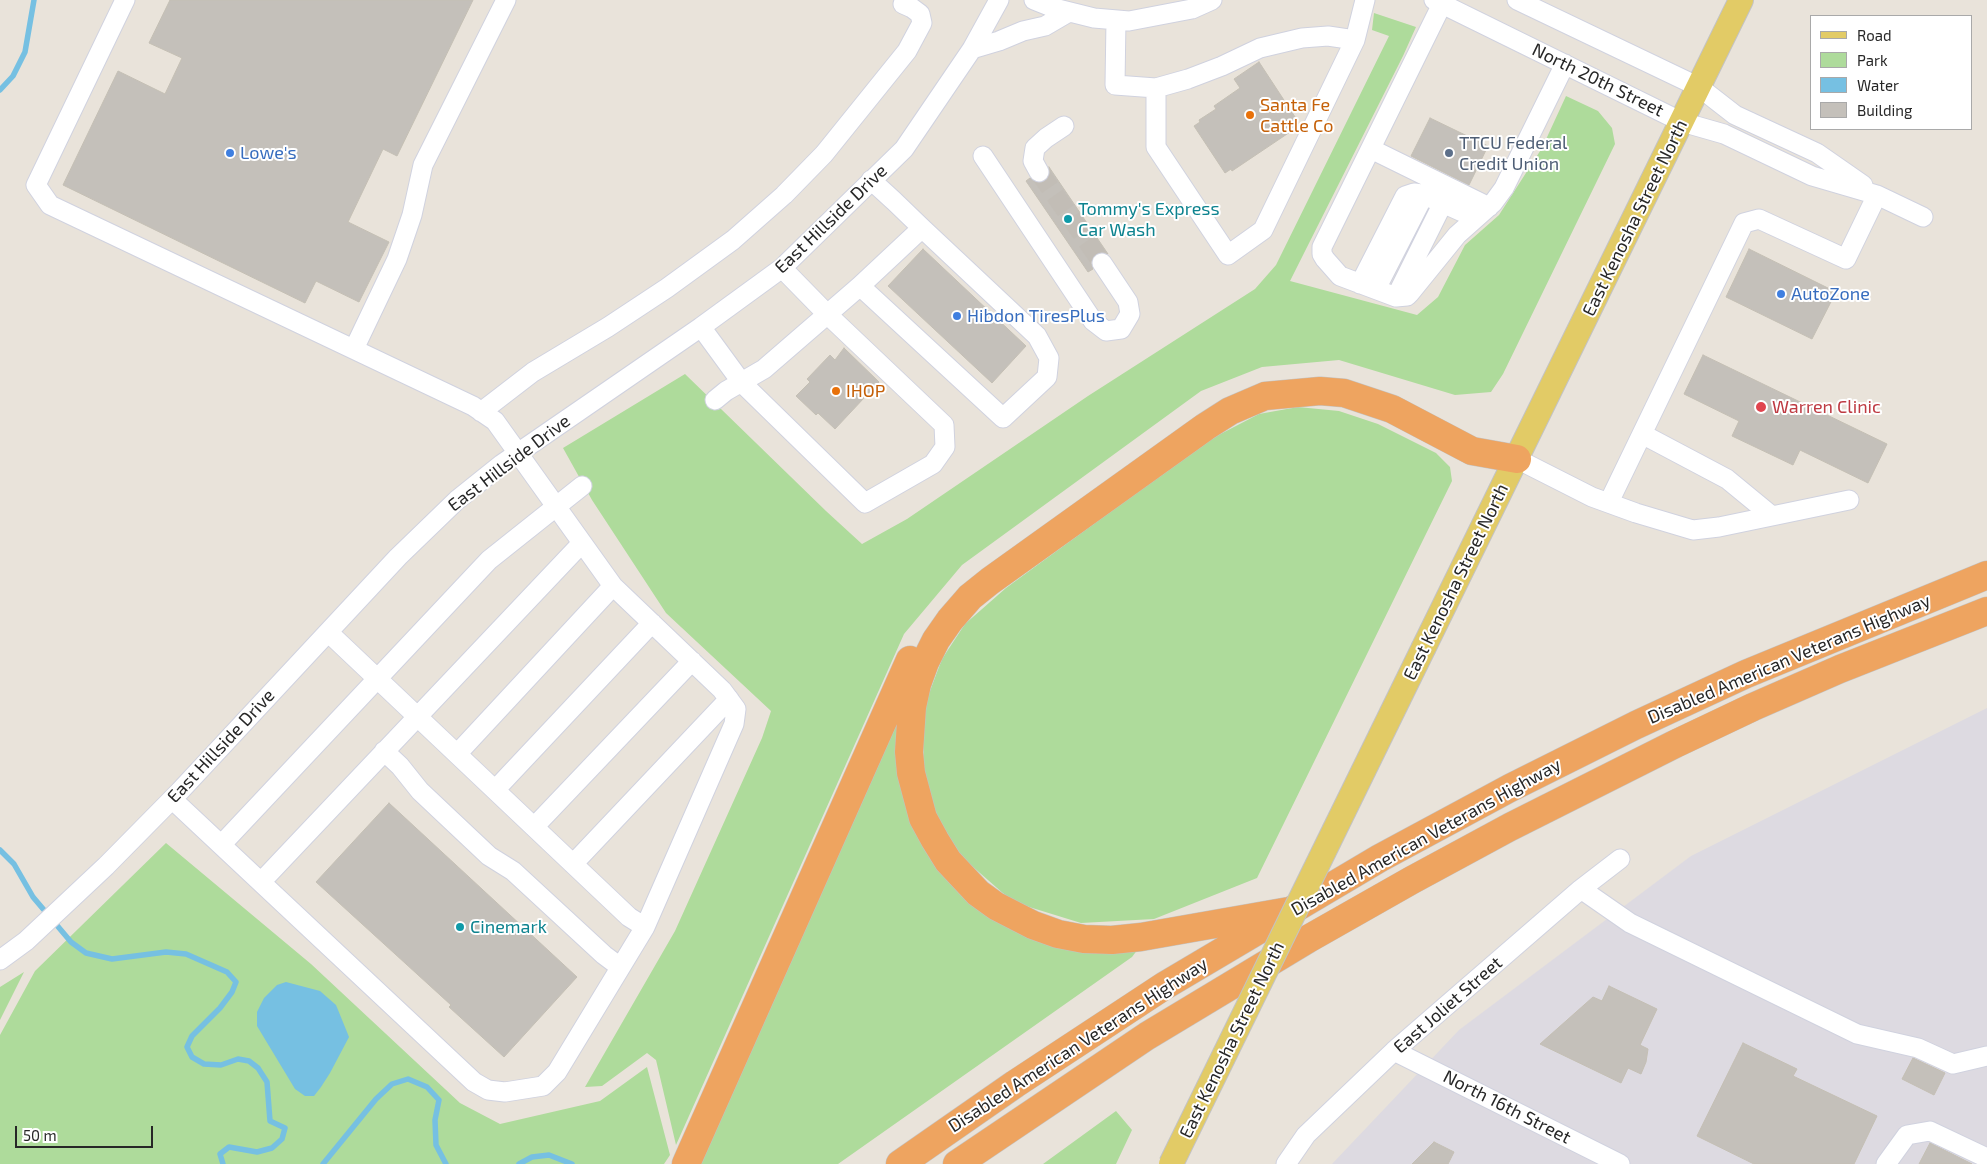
<!DOCTYPE html>
<style>
body{margin:0}
#map{position:relative;width:1987px;height:1164px;overflow:hidden;background:#e9e3da;font-family:"Exo 2",sans-serif}
canvas{display:block}
.legend{position:absolute;left:1810px;top:15px;width:162px;height:115px;box-sizing:border-box;background:#fff;border:1px solid #a9a9a9;margin:0;padding:6px 9px;list-style:none;font-size:15px;color:#272727}
.legend li{display:flex;align-items:center;gap:10px;height:25px}
.legend b{width:25px;border:1px solid #a9a9a9}
.scale{position:absolute;left:15px;top:1126px;width:138px;height:22px;box-sizing:border-box;border:2px solid #272727;border-top:0;padding-left:6px;font-size:15px;line-height:18px;white-space:nowrap;color:#272727;-webkit-text-stroke:4px #fff;paint-order:stroke}
</style>
<div id="map">
<canvas width="1987" height="1164"></canvas>
<ul class="legend">
<li><b style="height:6px;background:#e2cb66"></b>Road</li>
<li><b style="height:14px;background:#aedb9b"></b>Park</li>
<li><b style="height:14px;background:#76c0e2"></b>Water</li>
<li><b style="height:14px;background:#c4c0ba"></b>Building</li>
</ul>
<div class="scale">50 m</div>
</div>
<script>
const context = document.querySelector('canvas').getContext('2d');
context.lineJoin = 'round';
function paint(path, color) {
  context.fillStyle = color;
  context.fill(path, 'evenodd');
}
function toPath(rows) {
  const path = new Path2D();
  for (const r of rows) {
    path.moveTo(r[0], r[1]);
    for (let i = 2; i < r.length; i += 2) path.lineTo(r[i], r[i + 1]);
  }
  return path;
}
function strokePath(path, color, width, dash) {
  context.strokeStyle = color;
  context.lineWidth = width;
  context.lineCap = dash ? 'butt' : 'round';
  context.setLineDash(dash || []);
  context.stroke(path);
}
function write(font, color, halo, rows, align = 'center') {
  context.font = font + ' "Exo 2",sans-serif';
  context.lineWidth = 4;
  context.setLineDash([]);
  context.textBaseline = 'middle';
  context.strokeStyle = halo;
  context.fillStyle = color;
  for (const [text, x, y, turn = 0] of rows) {
    context.save();
    context.translate(x, y);
    context.rotate((+turn || 0) * Math.PI / 180);
    context.textAlign = isNaN(turn) ? turn : align;
    if (halo) context.strokeText(text, 0, 0);
    context.fillText(text, 0, 0);
    context.restore();
  }
}
paint(toPath([
 [1987,708,1987,1164,1332,1164,1459,1030,1691,856]
]), '#dddae1');
paint(toPath([
 [1374,13,1416,27,1403,56,1290,281,1417,315,1438,297,1465,245,1499,215,1542,148,1566,96,1598,111,1612,128,1615,144,1503,374,1491,392,1455,395,1339,360,1262,367,1201,391,962,565,904,634,676,1145,656,1060,647,1053,602,1086,585,1087,675,931,762,738,771,711,666,613,592,500,563,448,685,374,826,511,862,544,907,519,1088,396,1255,289,1276,265,1389,36,1372,30],
 [1298,407,1339,411,1378,424,1436,453,1450,467,1452,481,1257,878,1154,919,1081,923,1013,902,964,859,938,825,924,770,922,712,942,659,965,624,1006,588,1207,441,1259,414],
 [889,723,897,726,969,902,1003,925,1041,942,1138,949,1132,957,838,1164,694,1164],
 [166,843,311,964,460,1103,500,1124,600,1101,647,1067,670,1155,664,1164,0,1164,0,1035,35,971],
 [24,972,0,1020,0,987],
 [1116,1111,1132,1130,1116,1164,1043,1164]
]), '#aedb9b');
paint(toPath([
 [286,982,320,991,336,1005,349,1037,330,1073,321,1087,314,1096,305,1096,295,1089,257,1026,257,1012,264,998,277,985]
]), '#76c0e2');
strokePath(toPath([
 [0,90,13,76,25,52,34,0],
 [0,850,14,864,33,897,71,942,86,953,112,959,166,952,186,954,227,972,236,982,232,992,220,1008,192,1036,187,1047,192,1057,204,1064,221,1065,238,1059,249,1061,258,1068,267,1082,270,1121,285,1128,282,1139,272,1148,257,1152,229,1147,220,1154,223,1164],
 [323,1164,376,1099,392,1084,408,1079,427,1087,439,1100,435,1120,436,1145,446,1164],
 [519,1164,532,1157,549,1155,572,1164]
]), '#76c0e2', 5.5);
const building = toPath([
 [170,0,473,0,397,156,383,149,348,222,389,242,359,302,316,281,305,303,63,185,118,71,165,94,182,58,149,43,170,0],
 [1259,62,1299,123,1289,130,1290,132,1232,171,1231,169,1225,173,1194,126,1200,122,1199,120,1216,109,1214,106,1240,88,1234,79,1259,62],
 [1430,118,1488,146,1469,185,1411,156,1430,118],
 [1049,167,1108,254,1102,252,1095,254,1091,263,1093,269,1088,272,1026,181,1030,178,1038,183,1045,182,1050,173,1049,167],
 [923,249,1026,346,992,383,888,286,923,249],
 [1749,249,1836,292,1812,339,1726,297,1749,249],
 [844,348,879,382,835,429,818,413,816,415,796,396,810,382,807,379,830,355,835,360,844,348],
 [1703,355,1887,444,1868,483,1800,450,1793,465,1732,436,1739,421,1684,394,1703,355],
 [389,803,577,977,504,1057,449,1007,451,1005,316,882,389,803],
 [1609,986,1657,1009,1640,1045,1648,1049,1646,1062,1641,1074,1628,1068,1621,1083,1540,1044,1593,997,1602,1001,1609,986],
 [1743,1043,1797,1069,1793,1076,1877,1116,1854,1164,1754,1164,1697,1136,1743,1043],
 [1913,1058,1945,1073,1934,1095,1902,1079,1913,1058],
 [1434,1142,1454,1152,1448,1164,1412,1164,1434,1142],
 [1930,1143,1972,1164,1919,1164,1930,1143]
]);
paint(building, '#c4c0ba');
strokePath(building, '#c4bfb4', 1);
strokePath(toPath([
 [1039,172,1102,263]
]), '#c2bdb6', 19, [19, 9]);
const minor = toPath([
 [125,0,36,185,50,205,473,406,495,421,613,586,722,690,736,709,734,724,645,927,629,917,328,632],
 [1034,0,1054,8,1094,18,1129,21,1192,9,1212,0],
 [1434,0,1682,122,1724,134,1812,176,1877,195,1923,217],
 [1444,0,1322,247,1322,254,1325,259,1340,276,1396,297,1407,296,1410,293,1457,235,1493,203,1504,188,1565,64],
 [1517,0,1699,87,1735,115,1817,153,1863,185],
 [1116,20,1115,85,1156,88],
 [1355,40,1328,36,1302,38,1260,48,1222,66,1188,79,1156,88,1156,147,1228,255,1263,230,1355,40,1365,0],
 [972,49,999,41,1023,31,1045,26,1069,12],
 [1371,149,1489,207],
 [983,156,1093,321,1106,331,1121,329,1130,314,1128,302,1102,263],
 [1039,172,1033,161,1035,148,1046,138,1064,126],
 [871,180,894,201,922,228,1037,336,1049,358,1047,377,1003,418,860,286,922,228],
 [1360,284,1405,196,1414,193,1422,194,1476,218],
 [1376,289,1424,195],
 [1396,297,1443,203],
 [701,327,742,383,865,503,933,464,945,447,944,425,827,314,782,268],
 [354,349,397,259,412,215,423,165,506,0],
 [715,400,726,391,764,369,860,286],
 [481,412,533,372,608,327,667,288,733,240,784,195,824,154,907,51,922,23,920,14,912,8,903,4],
 [1642,434,1727,479,1772,516],
 [1517,459,1592,497,1636,513,1693,530,1719,527,1849,500],
 [1609,502,1744,223,1759,219,1846,259,1877,195],
 [384,751,400,766,420,791,489,856,513,871,604,955,620,967],
 [457,754,613,586],
 [495,790,652,623],
 [172,799,474,1082,488,1090,505,1092,543,1086,557,1072,645,927],
 [534,827,692,661],
 [221,845,489,560,582,486],
 [573,864,729,699],
 [261,882,581,544],
 [1581,889,1630,923,1857,1034,1918,1048,1953,1064,1987,1056],
 [0,960,26,941,106,866,180,791,398,557,457,500,502,464,701,327,782,268,904,149,972,49,999,0],
 [1394,1051,1620,1164],
 [1286,1164,1306,1135,1394,1051,1581,889,1620,859],
 [1886,1164,1907,1135,1930,1131,1987,1158]
]);
const major = toPath([
 [1424,647,1741,0]
]);
const highway = toPath([
 [1289,911,1141,937,1112,940,1084,939,1058,934,1033,925,996,906,978,893,948,861,935,840,923,818,911,773,909,752,912,707,917,684,925,662,936,640,950,620,970,597,990,581,1205,427,1230,411,1265,396,1320,391,1344,393,1392,409,1472,451,1517,459],
 [686,1164,910,660],
 [900,1164,1015,1084,1164,986,1380,858,1510,788,1636,725,1746,674,1987,575],
 [957,1164,1147,1036,1308,939,1412,880,1510,827,1675,744,1753,707,1840,669,1987,611]
]);
strokePath(minor, '#d0d2df', 21);
strokePath(major, '#c3c3c3', 26);
strokePath(highway, '#c3c3c3', 29);
strokePath(minor, '#fff', 19);
strokePath(major, '#e2cb66', 24);
strokePath(highway, '#eea460', 28);
const majorBridge = toPath([
 [1171,1164,1424,647]
]);
strokePath(majorBridge, '#c3c3c3', 26, []);
strokePath(majorBridge, '#e2cb66', 24);
for (const [x, y, r, color] of [
 [1250,115,5,"#e8710a"],
 [230,153,5,"#3f7fe0"],
 [1449,153,5,"#5c6f8a"],
 [1068,219,5,"#0f9aa8"],
 [1781,294,5,"#3f7fe0"],
 [957,316,5,"#3f7fe0"],
 [836,391,5,"#e8710a"],
 [1761,407,6,"#e0444e"],
 [460,927,5,"#0f9aa8"]
]) {
  const dot = new Path2D();
  dot.arc(x, y, r, 0, 2 * Math.PI);
  context.fillStyle = color;
  context.fill(dot);
  strokePath(dot, '#fff', 2);
}
write('18px', '#272727', '#fff', [
 ["North 20th Street",1598,80,26],
 ["East Kenosha Street North",1635,218,-64],
 ["East Hillside Drive",831,219,-44],
 ["East Hillside Drive",509,463,-37],
 ["East Kenosha Street North",1456,582,-64],
 ["Disabled American Veterans Highway",1789,659,-23],
 ["East Hillside Drive",221,746,-47],
 ["Disabled American Veterans Highway",1426,837,-29],
 ["East Joliet Street",1448,1005,-41],
 ["East Kenosha Street North",1232,1040,-64],
 ["Disabled American Veterans Highway",1078,1045,-33],
 ["North 16th Street",1507,1107,27]
]);
write('18px', '#c56008', '#fff', [
 ["Santa Fe",1260,105],
 ["Cattle Co",1260,126],
 ["IHOP",846,391]
], 'left');
write('18px', '#4e5e75', '#fff', [
 ["TTCU Federal",1459,143],
 ["Credit Union",1459,164]
], 'left');
write('18px', '#366cbe', '#fff', [
 ["Lowe's",240,153],
 ["AutoZone",1791,294],
 ["Hibdon TiresPlus",967,316]
], 'left');
write('18px', '#0d838f', '#fff', [
 ["Tommy's Express",1078,209],
 ["Car Wash",1078,230],
 ["Cinemark",470,927]
], 'left');
write('18px', '#be3a42', '#fff', [
 ["Warren Clinic",1772,407]
], 'left');
</script>
